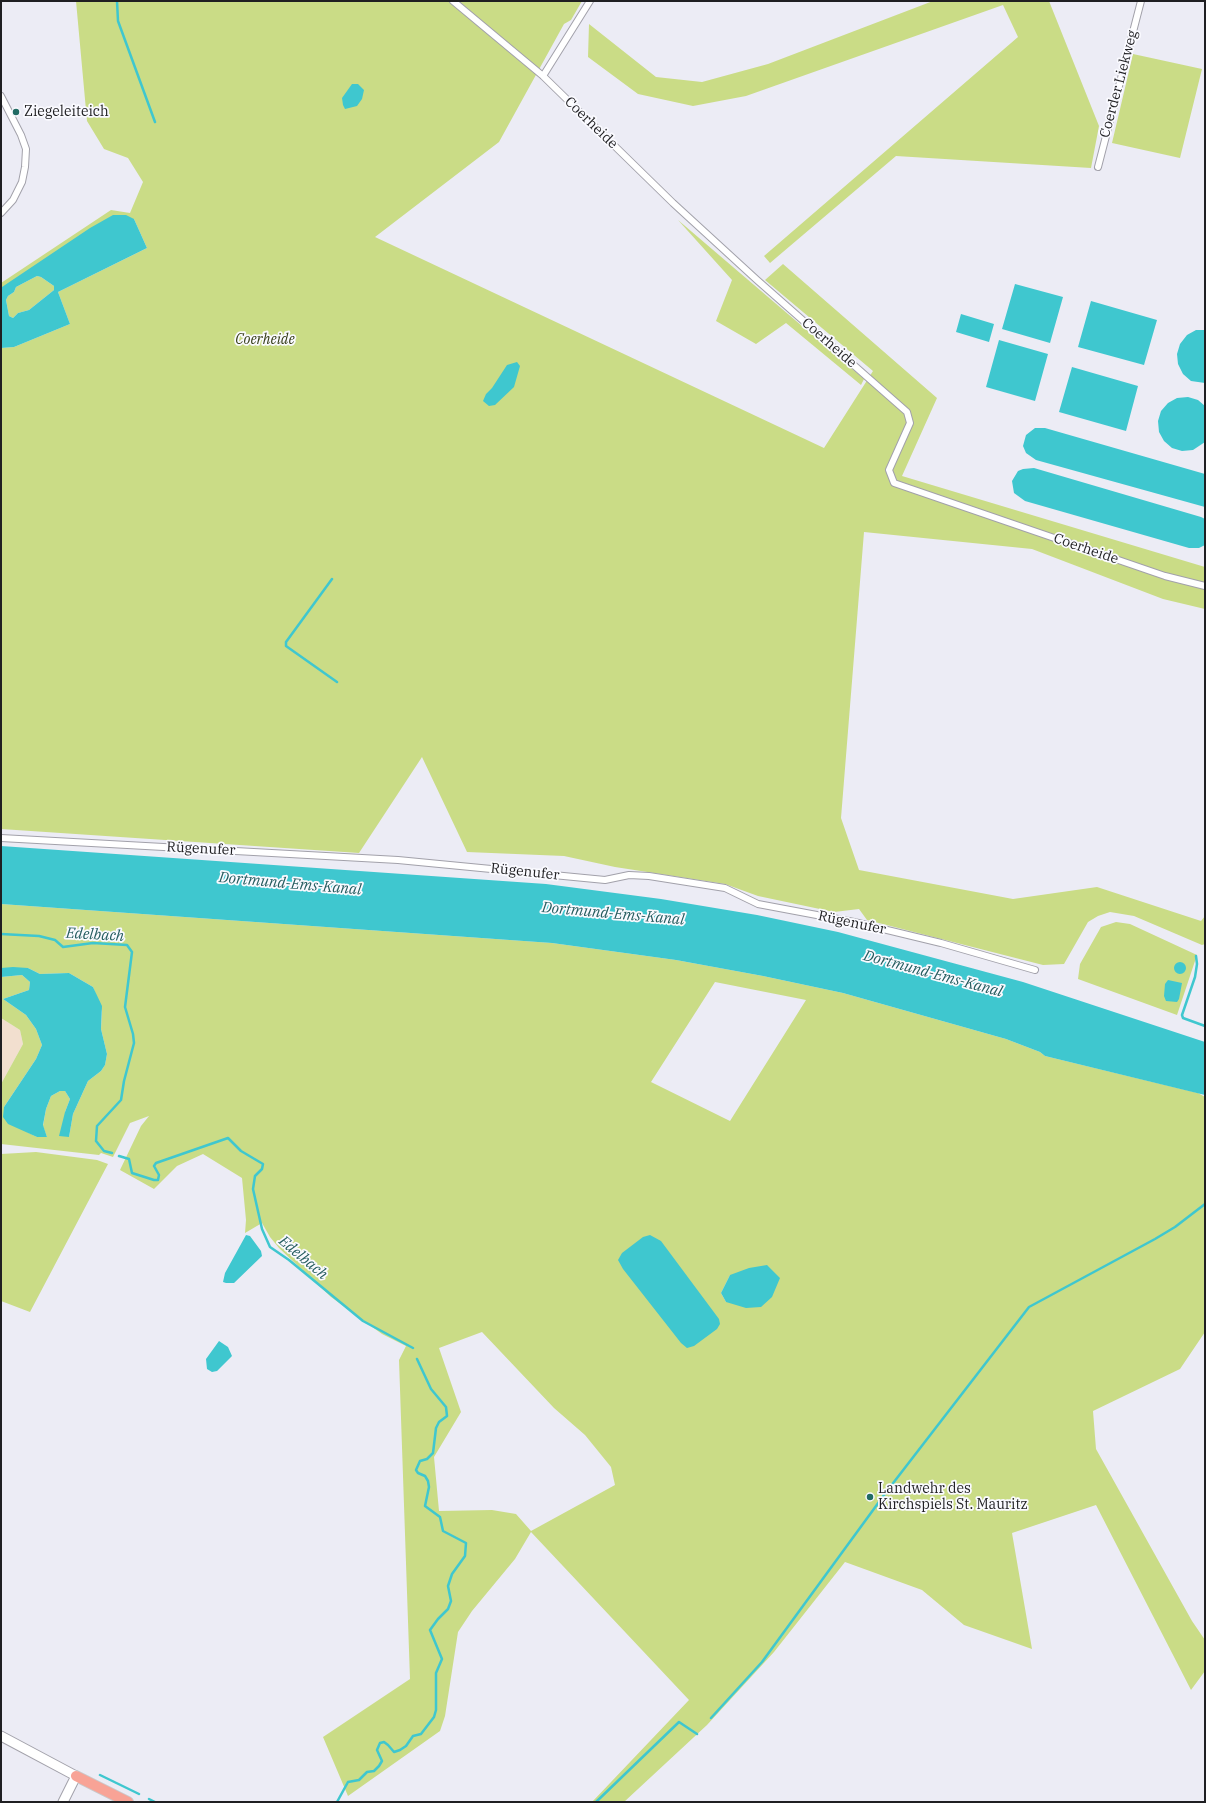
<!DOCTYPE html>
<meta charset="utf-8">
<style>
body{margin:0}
#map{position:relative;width:1206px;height:1803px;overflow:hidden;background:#ececf5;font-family:"IBM Plex Serif",serif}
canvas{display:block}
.frame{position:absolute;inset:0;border:2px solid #1f1f22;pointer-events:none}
</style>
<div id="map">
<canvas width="1206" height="1803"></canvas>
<div class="frame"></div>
</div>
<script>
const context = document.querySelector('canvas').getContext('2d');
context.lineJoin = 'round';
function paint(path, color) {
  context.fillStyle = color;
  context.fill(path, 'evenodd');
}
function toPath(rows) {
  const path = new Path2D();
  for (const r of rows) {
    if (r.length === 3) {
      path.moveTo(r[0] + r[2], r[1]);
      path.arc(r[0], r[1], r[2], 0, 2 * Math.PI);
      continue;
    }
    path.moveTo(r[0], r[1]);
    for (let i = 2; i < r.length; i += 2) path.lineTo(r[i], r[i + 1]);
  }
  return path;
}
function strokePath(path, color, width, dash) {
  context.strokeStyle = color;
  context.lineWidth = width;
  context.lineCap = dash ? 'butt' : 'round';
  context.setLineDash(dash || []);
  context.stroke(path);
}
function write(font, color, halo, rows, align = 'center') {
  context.font = font + ' "IBM Plex Serif",serif';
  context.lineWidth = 3.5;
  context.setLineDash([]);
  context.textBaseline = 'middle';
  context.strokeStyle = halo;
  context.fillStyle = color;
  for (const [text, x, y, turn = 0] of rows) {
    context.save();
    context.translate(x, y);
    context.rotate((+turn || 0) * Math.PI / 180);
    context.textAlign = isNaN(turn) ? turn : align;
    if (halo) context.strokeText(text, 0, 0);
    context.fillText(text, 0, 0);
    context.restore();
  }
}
paint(toPath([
 [1,1018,20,1030,23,1044,1,1084]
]), '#f2dfcf');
paint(toPath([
 [76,1,582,1,571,20,564,24,499,142,375,237,824,448,873,371,765,280,783,264,937,398,902,476,1205,567,1205,609,1163,599,1032,549,864,532,841,818,859,870,1013,899,1097,887,1201,921,1205,916,1205,944,1202,945,1134,916,1110,912,1098,916,1088,922,1064,964,1043,965,867,920,859,909,834,912,758,896,725,884,615,867,564,856,467,852,422,757,359,853,1,829,1,348,14,347,70,324,58,292,147,248,134,219,3,287,1,290,1,283,111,210,130,213,143,182,128,158,104,149,87,121],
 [933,1,1049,1,1099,126,1091,168,896,156,770,263,764,256,1018,37,1003,5,746,96,693,106,638,94,588,57,589,24,656,77,702,82,768,64],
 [1133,54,1202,69,1180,158,1112,143],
 [678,220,864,379,861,385,786,323,756,344,716,321,732,280],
 [37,276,41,277,54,286,54,290,29,310,18,313,13,318,9,316,6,300,8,296,14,292,16,287],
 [1,904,552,943,676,960,763,976,843,993,1006,1039,1040,1052,1045,1056,1198,1093,1205,1097,1205,1332,1180,1369,1093,1411,1096,1449,1192,1621,1205,1640,1205,1671,1191,1690,1096,1505,1012,1533,1032,1649,964,1625,922,1590,845,1562,774,1652,707,1725,624,1802,592,1802,689,1700,531,1532,515,1559,472,1611,458,1632,445,1716,440,1731,348,1796,323,1737,410,1679,399,1360,406,1346,382,1334,331,1297,279,1248,270,1237,262,1223,245,1233,246,1220,242,1178,203,1154,177,1166,154,1189,120,1170,141,1126,149,1116,130,1123,113,1157,101,1153,99,1155,1,1144,1,1084,23,1044,20,1030,1,1018,1,977,22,975,30,982,29,990,3,999,26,1015,36,1029,42,1045,36,1059,4,1107,27,1132,37,1137,47,1137,43,1126,46,1109,51,1096,60,1091,65,1091,70,1099,65,1112,69,1137,73,1114,88,1081,101,1071,105,1065,107,1054,101,1029,102,1011,93,987,69,973,40,974,28,968,1,968],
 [715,982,806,1000,730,1121,651,1082],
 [730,1275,726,1302,721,1293],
 [482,1332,554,1408,585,1435,611,1467,615,1485,531,1531,516,1514,492,1510,439,1511,434,1457,461,1412,439,1348],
 [1116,922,1130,924,1197,955,1177,1015,1078,979,1080,964,1101,927],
 [36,1152,97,1160,108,1164,30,1312,1,1301,1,1154]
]), '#cadc86');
paint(toPath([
 [352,84,358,84,364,90,362,99,357,106,345,109,343,105,342,98],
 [113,215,126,215,134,219,147,248,58,292,70,324,14,347,1,348,2,287,90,228],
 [37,276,41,277,54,286,54,290,29,310,18,313,13,318,9,316,6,300,8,296,14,292,16,287],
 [1015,284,1063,297,1050,343,1002,329],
 [1091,301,1157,320,1144,365,1078,347],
 [961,314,994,324,989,342,956,332],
 [1196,330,1205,330,1205,383,1191,381,1183,374,1178,364,1177,354,1180,344,1187,335],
 [999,340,1048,354,1035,401,986,387],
 [517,362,520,366,514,387,495,405,489,406,483,401,486,394,492,388,507,365],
 [1072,367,1138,386,1126,431,1059,412],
 [1188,397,1198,400,1205,406,1205,442,1193,450,1182,451,1172,448,1164,441,1159,432,1158,421,1161,411,1168,403,1177,398],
 [1035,428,1045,428,1205,474,1205,507,1036,460,1026,453,1023,446,1026,435],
 [1034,468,1201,517,1205,519,1205,545,1199,548,1189,548,1025,501,1014,493,1012,481,1018,471,1023,469],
 [1,846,546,884,661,899,757,915,838,932,1023,982,1205,1042,1205,1095,1045,1056,1040,1052,1006,1039,843,993,763,976,676,960,552,943,1,904],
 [1180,968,6],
 [13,967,28,968,40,974,69,973,93,987,102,1006,101,1029,107,1054,105,1065,101,1071,88,1081,73,1114,69,1137,59,1136,65,1112,70,1099,65,1091,60,1091,51,1096,46,1109,43,1125,47,1137,37,1137,8,1124,3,1117,4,1107,36,1059,42,1045,36,1029,26,1015,3,999,29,990,30,982,22,975,1,977,1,968],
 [1168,980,1182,983,1179,999,1177,1002,1166,1001,1164,996,1165,984],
 [246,1235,250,1236,261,1251,262,1256,234,1283,226,1283,223,1282,225,1273],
 [650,1235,661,1241,719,1319,720,1324,717,1329,694,1346,687,1348,681,1343,623,1269,618,1260,622,1253,643,1237],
 [767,1265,780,1278,772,1297,761,1307,746,1308,726,1302,721,1293,730,1275,749,1268],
 [219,1341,228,1347,232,1356,217,1371,212,1372,207,1369,206,1359]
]), '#3fc7cf');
strokePath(toPath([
 [117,1,118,21,155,122],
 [332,579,286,642,286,646,337,682],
 [1,934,39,936,55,940,63,947,93,943,127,945,132,952,125,1007,133,1034,134,1043,124,1081,121,1100,97,1126,96,1141,104,1151,112,1153],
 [1196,956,1197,964,1195,977,1182,1015,1183,1018,1205,1026],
 [119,1156,129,1159,132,1173,154,1180,158,1180,159,1175,154,1166,156,1163,228,1138,241,1151,263,1164,262,1169,255,1176,253,1189,262,1229,270,1247,289,1260,363,1321,413,1348],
 [711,1718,762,1662,887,1491,1029,1307,1155,1239,1175,1227,1205,1204],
 [100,1775,139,1794],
 [149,1799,155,1802],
 [337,1802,348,1782,359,1780,367,1772,374,1771,379,1766,382,1761,377,1750,380,1743,384,1742,388,1745,394,1752,400,1750,406,1746,413,1736,421,1734,434,1717,436,1710,436,1673,442,1659,430,1630,438,1619,448,1609,451,1601,448,1586,452,1574,465,1556,466,1543,443,1531,440,1517,425,1506,429,1487,428,1481,425,1476,418,1473,416,1470,420,1461,427,1459,433,1453,436,1428,439,1422,447,1416,446,1407,431,1389,417,1359],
 [596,1802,679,1722,697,1734]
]), '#3fc7cf', 2.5);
const street = toPath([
 [453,1,543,76,673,203,757,280,907,412,910,423,889,470,894,483,1165,576,1205,586],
 [543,76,590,1],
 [1,96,21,135,26,149,25,167,22,182,13,200,1,213],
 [1098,167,1141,1],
 [1,838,398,860,605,880,629,875,649,876,725,888,758,904,854,922,941,943,1035,970]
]);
const secondary = toPath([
 [1,1736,76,1776,63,1802]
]);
const primary = toPath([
 [76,1776,128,1802]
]);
strokePath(street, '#a2a1aa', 8);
strokePath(secondary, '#a2a1aa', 11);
strokePath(primary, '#c9c9ca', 12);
strokePath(street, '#fff', 6);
strokePath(secondary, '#fff', 9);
strokePath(primary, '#f8a396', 10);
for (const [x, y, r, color] of [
 [16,112,4,"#216b64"],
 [870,1497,4,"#216b64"]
]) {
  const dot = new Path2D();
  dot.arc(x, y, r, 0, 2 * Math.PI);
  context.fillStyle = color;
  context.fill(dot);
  strokePath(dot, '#fafaff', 1.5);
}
write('14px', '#1f1f22', '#fafaff', [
 ["Coerder Liekweg",1119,84,-75],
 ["Coerheide",591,123,44],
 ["Coerheide",829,343,41],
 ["Coerheide",1086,549,19],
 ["Rügenufer",201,849,3],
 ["Rügenufer",525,872,6],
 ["Rügenufer",852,923,12]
]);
write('14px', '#1f1f22', '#fafaff', [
 ["Ziegeleiteich",24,112],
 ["Landwehr des",878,1489],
 ["Kirchspiels St. Mauritz",878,1505]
], 'left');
write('italic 14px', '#363d18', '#fafaff', [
 ["Coerheide",265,340]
]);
write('italic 15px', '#255c5f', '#fafaff', [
 ["Dortmund-Ems-Kanal",290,884,5],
 ["Dortmund-Ems-Kanal",613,914,5],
 ["Edelbach",95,935,3],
 ["Dortmund-Ems-Kanal",933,974,15],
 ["Edelbach",303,1258,40]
]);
</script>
